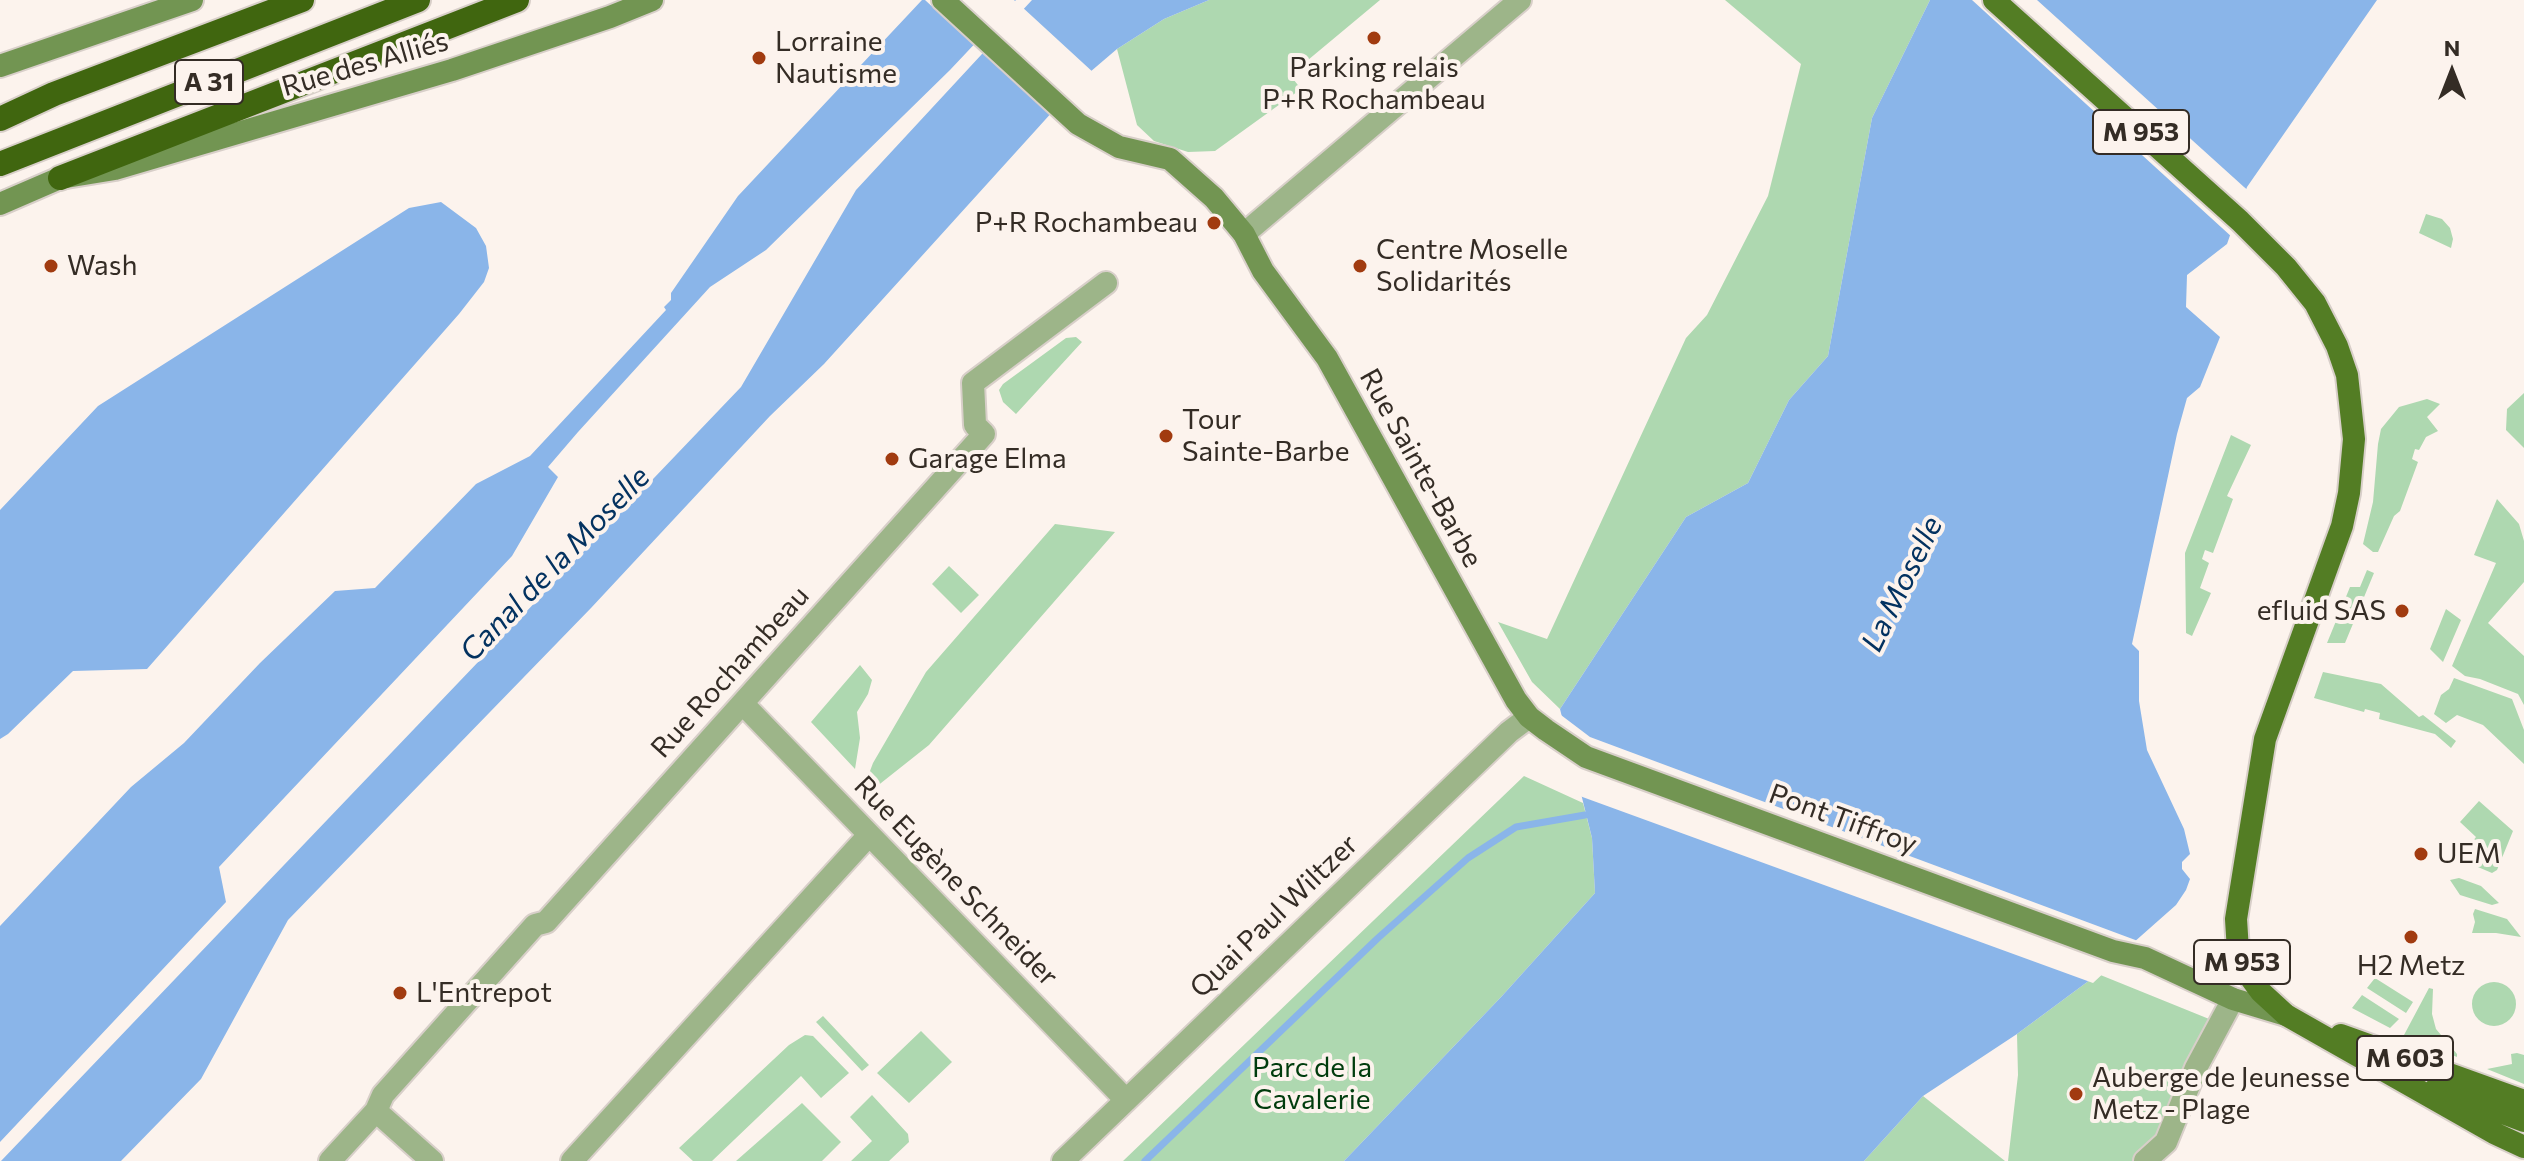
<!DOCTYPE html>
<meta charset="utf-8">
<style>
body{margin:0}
#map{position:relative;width:2524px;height:1161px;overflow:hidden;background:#fcf3ed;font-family:Commissioner,sans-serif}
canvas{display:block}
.north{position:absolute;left:2412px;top:32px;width:80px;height:80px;-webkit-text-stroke:6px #fcf3ed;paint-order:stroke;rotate:0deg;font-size:22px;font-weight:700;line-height:32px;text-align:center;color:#342c25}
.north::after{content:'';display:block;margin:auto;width:28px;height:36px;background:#342c25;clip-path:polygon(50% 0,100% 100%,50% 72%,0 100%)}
</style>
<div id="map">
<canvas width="2524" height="1161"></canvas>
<div class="north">N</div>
</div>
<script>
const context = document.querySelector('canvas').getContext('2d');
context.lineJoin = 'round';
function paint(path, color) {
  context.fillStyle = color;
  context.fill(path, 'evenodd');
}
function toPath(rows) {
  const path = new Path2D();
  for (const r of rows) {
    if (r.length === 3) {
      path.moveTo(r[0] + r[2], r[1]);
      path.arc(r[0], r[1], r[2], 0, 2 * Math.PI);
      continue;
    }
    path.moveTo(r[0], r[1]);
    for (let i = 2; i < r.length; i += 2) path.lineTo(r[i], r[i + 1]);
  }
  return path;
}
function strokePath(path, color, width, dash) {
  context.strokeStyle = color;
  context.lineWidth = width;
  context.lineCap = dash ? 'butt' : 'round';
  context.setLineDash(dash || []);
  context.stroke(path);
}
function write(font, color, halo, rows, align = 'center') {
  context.font = font + ' Commissioner,sans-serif';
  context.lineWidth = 8;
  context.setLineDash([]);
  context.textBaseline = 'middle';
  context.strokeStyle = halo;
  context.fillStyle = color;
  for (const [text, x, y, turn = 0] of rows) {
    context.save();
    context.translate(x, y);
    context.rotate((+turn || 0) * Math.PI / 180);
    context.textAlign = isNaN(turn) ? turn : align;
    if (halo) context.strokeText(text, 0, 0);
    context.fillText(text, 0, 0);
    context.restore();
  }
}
paint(toPath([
 [1209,0,1380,0,1290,75,1301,89,1215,151,1188,152,1154,141,1137,125,1117,49,1164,19],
 [1725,0,1930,0,1872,118,1828,356,1789,400,1748,483,1686,517,1560,709,1532,682,1498,622,1547,639,1686,338,1707,315,1768,196,1801,64],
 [2426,214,2442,219,2450,228,2453,239,2451,248,2419,233],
 [1076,337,1082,342,1016,414,1003,402,999,390,1003,384,1066,338],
 [2524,393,2524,448,2506,430,2507,409],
 [2427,399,2440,404,2427,417,2438,431,2426,437,2419,450,2415,449,2412,459,2418,462,2400,511,2394,516,2378,552,2373,552,2363,544,2373,502,2378,444,2381,429,2399,407],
 [2231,435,2251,445,2227,496,2233,499,2213,553,2205,550,2202,559,2209,563,2200,588,2211,593,2192,636,2186,633,2185,553],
 [2497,499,2519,524,2524,541,2524,582,2488,623,2524,656,2524,705,2518,694,2480,679,2465,676,2452,666,2496,563,2474,555],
 [1055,524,1115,532,929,745,876,787,867,779,873,763,926,672],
 [949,566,979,595,961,613,932,584],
 [2367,570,2374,573,2345,643,2327,643,2350,587,2360,587],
 [2446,609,2461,620,2443,662,2430,649],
 [860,665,872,680,868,694,857,712,860,738,855,769,811,722],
 [2323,672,2381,684,2419,717,2423,715,2456,741,2451,748,2435,734,2379,719,2380,713,2365,709,2364,712,2314,698],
 [2454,678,2512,699,2524,730,2524,764,2483,725,2457,715,2446,723,2434,714,2441,695,2449,689],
 [1524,776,1583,803,1592,838,1595,893,1502,996,1344,1161,1123,1161],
 [2479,801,2513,831,2497,870,2492,873,2459,859,2476,837,2460,822],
 [2459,878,2481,886,2499,903,2492,905,2460,895,2450,880],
 [2475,909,2507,919,2521,937,2496,933,2472,933,2475,922,2473,914],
 [2098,974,2219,1023,2145,1161,2008,1161,2018,1075,2017,1034],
 [2375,978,2413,1002,2406,1013,2367,988],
 [2494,1004,22],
 [2429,988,2433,989,2432,1014,2436,1029,2457,1054,2457,1057,2404,1035],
 [2362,995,2399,1019,2390,1028,2352,1008],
 [823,1016,869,1065,862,1071,816,1022],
 [921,1031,952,1062,909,1103,877,1073],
 [805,1035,813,1036,849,1073,821,1098,801,1076,712,1161,693,1161,679,1148,789,1045],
 [2517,1053,2524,1055,2524,1084,2487,1069,2512,1064,2511,1054],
 [872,1095,908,1134,909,1142,889,1161,851,1161,872,1141,850,1117],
 [1923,1096,2005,1161,1864,1161],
 [802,1103,841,1142,822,1161,736,1161]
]), '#aed8b0');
paint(toPath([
 [922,0,1016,0,950,70,766,250,710,287,578,432,548,467,558,477,512,556,219,867,226,902,0,1142,0,926,131,787,184,743,260,663,335,591,375,588,476,484,530,456,666,310,664,307,671,300,671,293,738,196],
 [1032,0,1209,0,1164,19,1117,49,1083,78,824,364,770,416,591,608,288,920,201,1079,121,1161,1,1161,741,387,856,190],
 [1930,0,2377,0,2247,187,2227,244,2187,275,2186,307,2220,337,2200,387,2187,398,2177,434,2132,644,2139,651,2139,701,2147,750,2184,829,2190,854,2182,862,2182,869,2190,879,2186,890,2176,905,2098,974,2017,1034,1923,1096,1864,1161,1344,1161,1502,996,1595,893,1592,838,1560,709,1686,517,1748,483,1789,400,1828,356,1872,118],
 [441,202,476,228,486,246,489,268,484,282,459,314,147,669,73,671,8,734,0,739,0,510,98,406,409,208]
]), '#8ab5e9');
paint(toPath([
 [925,0,1014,0,1018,4,977,48],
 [1972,0,2037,0,2244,187,2250,192,2233,238],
 [1021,6,1095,74,1053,117,980,51],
 [1557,712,1590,737,2138,941,2093,983,1577,795]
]), '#fcf3ed');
strokePath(toPath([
 [1145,1161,1378,938,1468,858,1516,827,1585,815]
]), '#8ab5e9', 7);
const minor = toPath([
 [1244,234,1520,0],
 [743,704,1126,1100],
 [376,1111,432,1161],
 [330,1161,376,1111,383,1095,535,925,546,922,984,434,975,425,973,383,1106,283],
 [572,1161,869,835],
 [2145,1161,2166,1142,2196,1068,2233,999]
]);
const tertiary = toPath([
 [1063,1161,1509,732,1529,717]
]);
const secondary = toPath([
 [943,0,1078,124,1119,147,1170,159,1214,198,1244,234,1263,271,1327,358,1516,700,1529,717,1546,730,1586,757,2113,951,2145,958,2233,999,2286,1015],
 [0,66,192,0],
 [0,204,60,178,115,169,452,70,610,17,652,0]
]);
const primary = toPath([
 [1994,0,2240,221,2286,267,2315,303,2337,346,2347,375,2354,439,2349,493,2342,526,2265,739,2236,919,2238,951,2247,973,2261,992,2286,1015,2494,1133,2524,1147],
 [2341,1035,2524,1101],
 [2436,1088,2524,1121]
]);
const motorway = toPath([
 [0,119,54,94,302,0],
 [0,164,418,0],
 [60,178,517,0]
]);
strokePath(minor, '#d8cfc9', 26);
strokePath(tertiary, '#d8cfc9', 26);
strokePath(secondary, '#d8cfc9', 26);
strokePath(primary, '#d8cfc9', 26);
strokePath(motorway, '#d8cfc9', 28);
strokePath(minor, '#9db589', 22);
strokePath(tertiary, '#9db589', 22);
strokePath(secondary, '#729552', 22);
strokePath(primary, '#537d24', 22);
strokePath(motorway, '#40660f', 24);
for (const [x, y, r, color] of [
 [1374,38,8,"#a13b10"],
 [759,58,8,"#a13b10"],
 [1214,223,8,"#a13b10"],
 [51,266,8,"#a13b10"],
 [1360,266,8,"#a13b10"],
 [1166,436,8,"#a13b10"],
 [892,459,8,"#a13b10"],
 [2402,611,8,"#a13b10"],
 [2421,854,8,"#a13b10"],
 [2411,937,8,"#a13b10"],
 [400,993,8,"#a13b10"],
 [2076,1094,8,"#a13b10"]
]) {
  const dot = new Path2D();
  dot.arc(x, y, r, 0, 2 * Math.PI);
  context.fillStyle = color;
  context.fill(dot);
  strokePath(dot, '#fcf3ed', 3);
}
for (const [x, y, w] of [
 [209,82,68],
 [2141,132,96],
 [2242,962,96],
 [2405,1058,96]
]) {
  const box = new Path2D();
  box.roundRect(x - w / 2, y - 22, w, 44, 6);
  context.fillStyle = '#fcf3ed';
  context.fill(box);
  strokePath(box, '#342c25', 2);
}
write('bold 26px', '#342c25', null, [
 ["A 31",209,82],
 ["M 953",2141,132],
 ["M 953",2242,962],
 ["M 603",2405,1058]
]);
write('28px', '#342c25', '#fcf3ed', [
 ["Lorraine",775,42],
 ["Nautisme",775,74],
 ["Parking relais",1374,68,"center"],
 ["P+R Rochambeau",1374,100,"center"],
 ["P+R Rochambeau",1198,223,"right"],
 ["Centre Moselle",1376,250],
 ["Solidarités",1376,282],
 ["Wash",67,266],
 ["Tour",1182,420],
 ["Sainte-Barbe",1182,452],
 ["Garage Elma",908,459],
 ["efluid SAS",2386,611,"right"],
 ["UEM",2437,854],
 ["H2 Metz",2411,966,"center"],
 ["L'Entrepot",416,993],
 ["Auberge de Jeunesse",2092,1078],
 ["Metz - Plage",2092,1110]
], 'left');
write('28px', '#342c25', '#fcf3ed', [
 ["Rue des Alliés",365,64,-16],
 ["Rue Sainte-Barbe",1421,468,61],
 ["Rue Rochambeau",730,672,-48],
 ["Pont Tiffroy",1843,819,20],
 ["Rue Eugène Schneider",956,881,46],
 ["Quai Paul Wiltzer",1274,916,-44]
]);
write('28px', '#003c0d', '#fcf3ed', [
 ["Parc de la",1312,1068],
 ["Cavalerie",1312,1100]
]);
write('italic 30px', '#033260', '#fcf3ed', [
 ["Canal de la Moselle",555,564,-46],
 ["La Moselle",1902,584,-64]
]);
</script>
